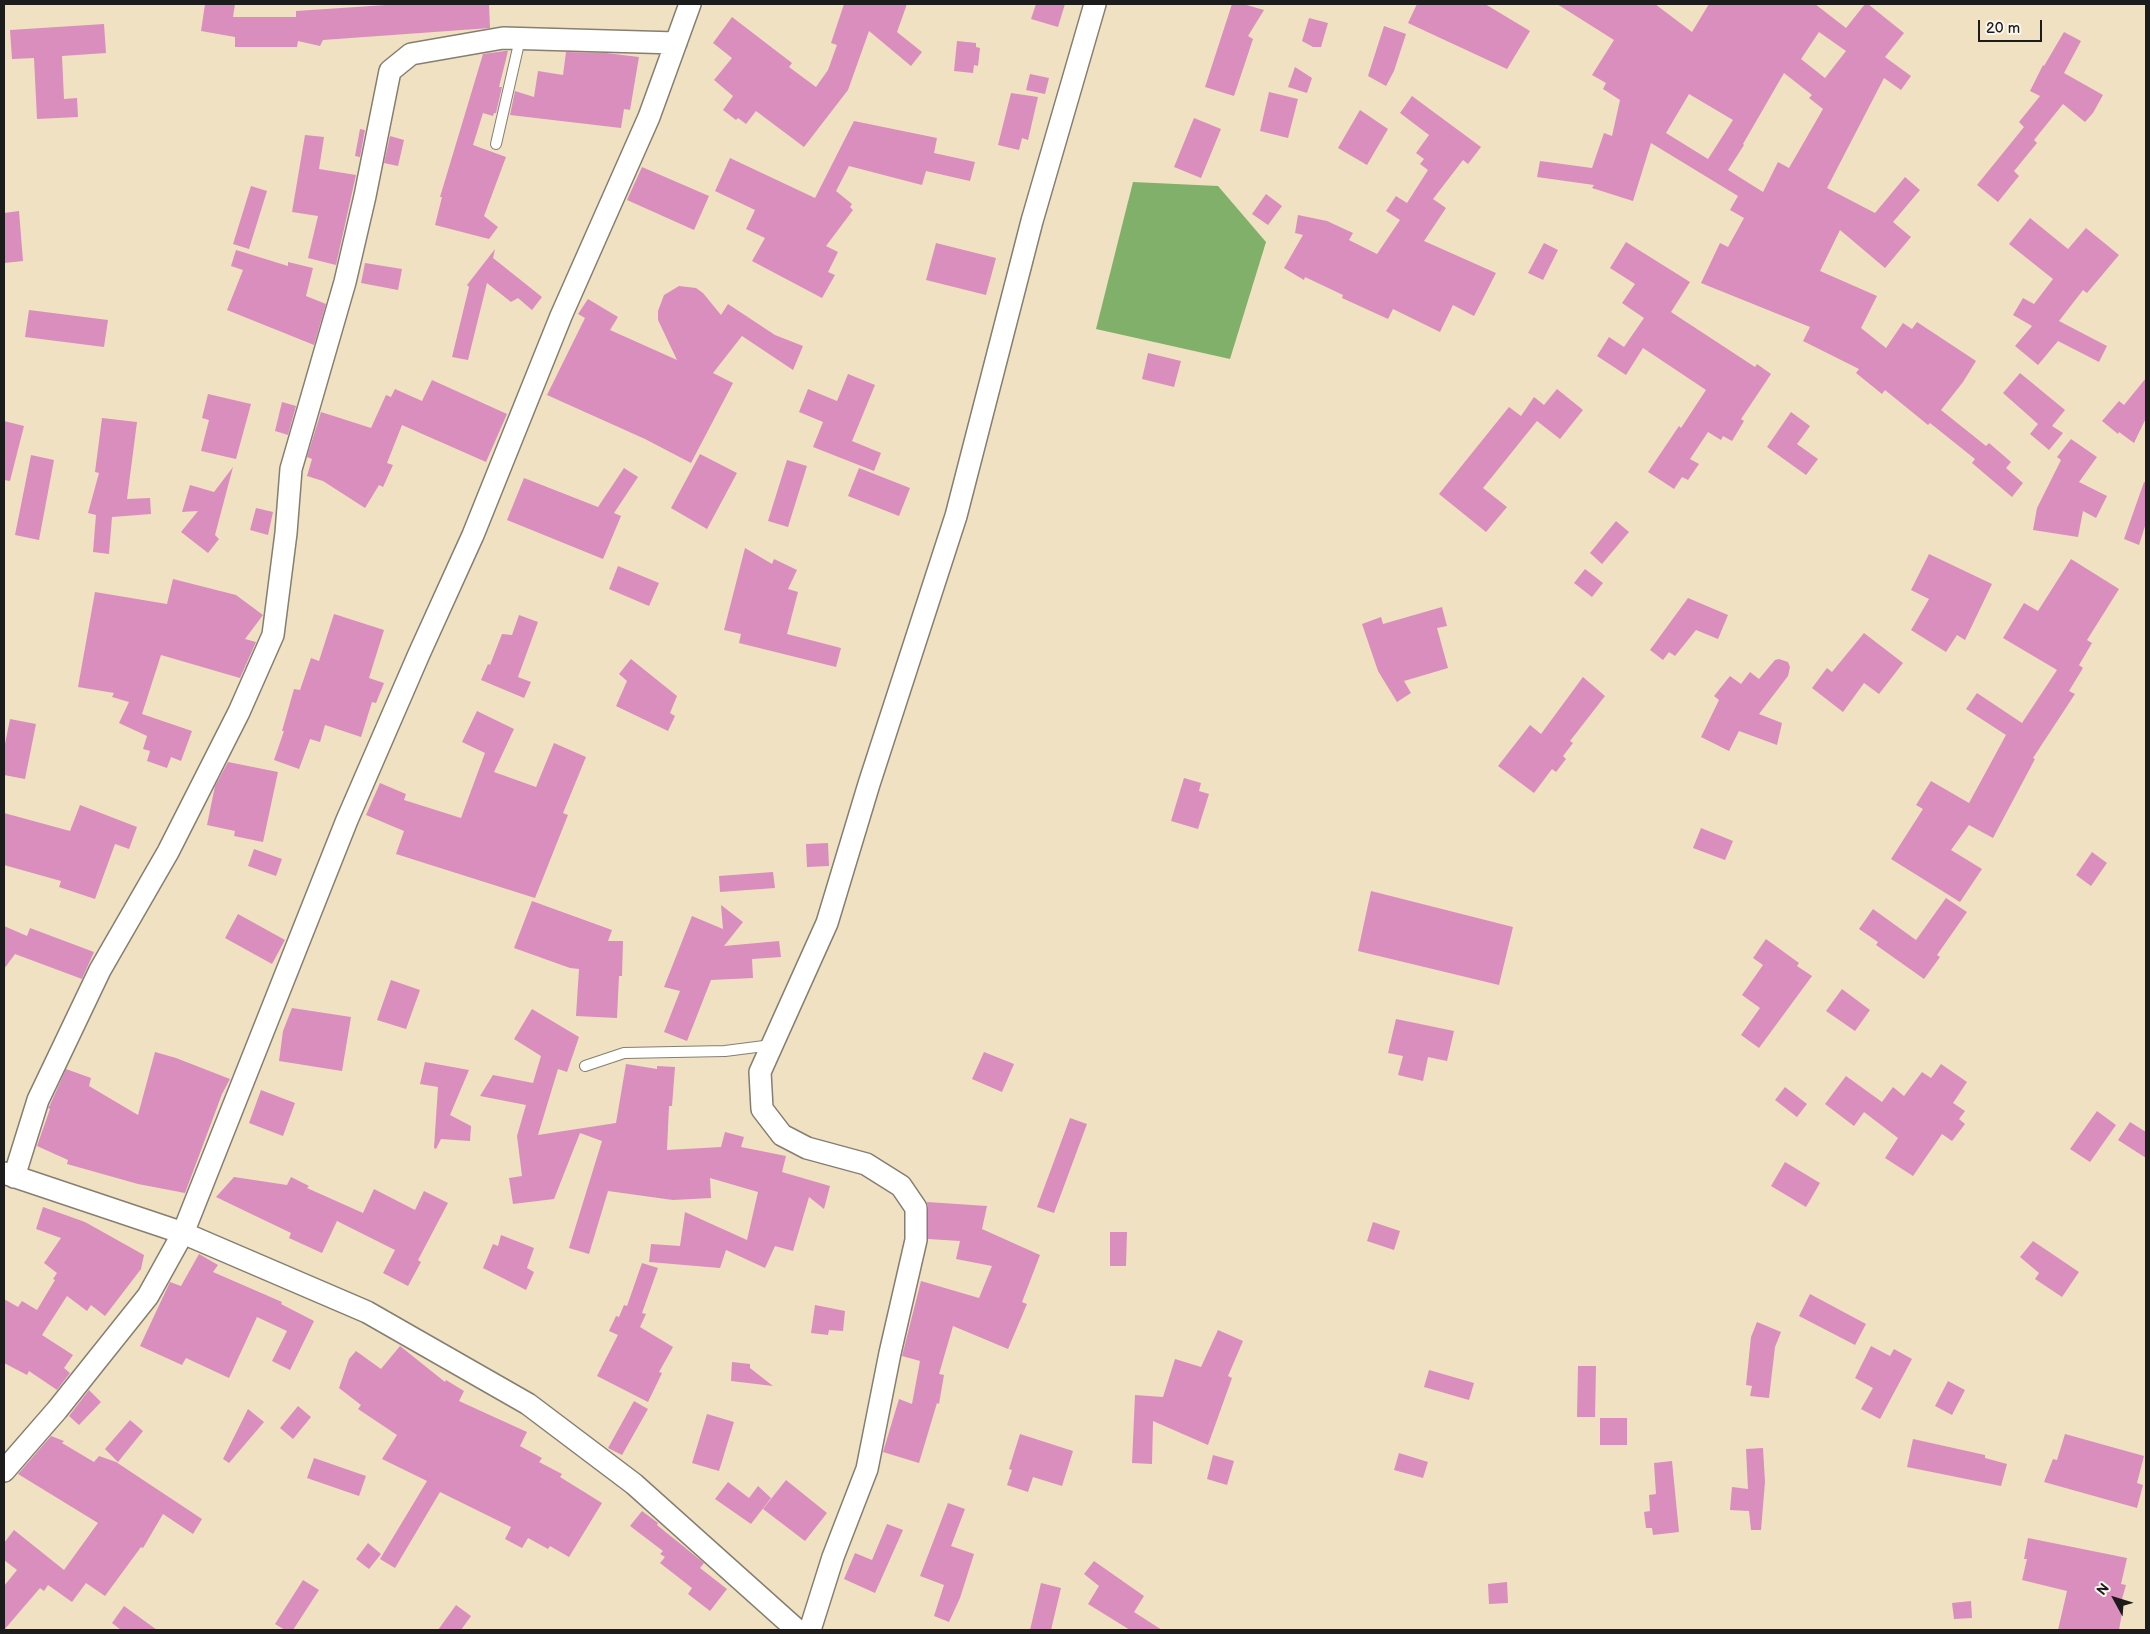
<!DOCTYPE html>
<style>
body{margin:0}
#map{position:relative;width:2150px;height:1634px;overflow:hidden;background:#f0e1c3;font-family:"Balsamiq Sans",sans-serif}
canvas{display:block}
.frame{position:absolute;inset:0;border:5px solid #1c1c1c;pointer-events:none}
.north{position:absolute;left:2090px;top:1574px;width:50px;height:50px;-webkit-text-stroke:4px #fbf7ec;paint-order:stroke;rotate:309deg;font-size:14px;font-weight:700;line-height:20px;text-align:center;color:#1c1c1c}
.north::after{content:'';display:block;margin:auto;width:18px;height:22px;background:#1c1c1c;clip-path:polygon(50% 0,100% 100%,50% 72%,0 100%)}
.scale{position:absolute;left:1978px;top:20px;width:64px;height:22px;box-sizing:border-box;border:2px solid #1c1c1c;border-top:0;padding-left:6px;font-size:15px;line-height:18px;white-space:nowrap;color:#1c1c1c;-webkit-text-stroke:4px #fbf7ec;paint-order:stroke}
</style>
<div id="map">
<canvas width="2150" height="1634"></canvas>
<div class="frame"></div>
<div class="north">N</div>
<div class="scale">20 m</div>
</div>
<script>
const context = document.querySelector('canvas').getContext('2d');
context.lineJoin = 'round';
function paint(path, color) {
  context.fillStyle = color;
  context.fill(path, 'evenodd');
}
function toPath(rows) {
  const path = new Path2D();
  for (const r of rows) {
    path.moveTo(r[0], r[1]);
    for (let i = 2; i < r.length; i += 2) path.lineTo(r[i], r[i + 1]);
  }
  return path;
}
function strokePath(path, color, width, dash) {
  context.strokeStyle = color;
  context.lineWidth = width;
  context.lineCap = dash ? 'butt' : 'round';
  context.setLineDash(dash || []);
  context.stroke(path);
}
paint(toPath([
 [1133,182,1218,186,1266,242,1230,359,1096,329]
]), '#80b06a');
paint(toPath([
 [205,4,235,4,233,17,296,17,296,11,401,4,489,4,490,28,323,40,320,46,298,41,297,47,235,47,235,37,201,31],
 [844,4,907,4,897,32,922,52,911,66,869,31,848,90,804,147,756,111,746,124,738,118,736,120,723,110,733,96,714,80,732,58,713,43,732,17,792,63,789,67,816,87,828,70,837,45,831,43],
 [1036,4,1065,4,1058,27,1031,19],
 [1232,4,1243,4,1264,10,1248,36,1253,39,1234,96,1205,87],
 [1417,4,1485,4,1530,31,1507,69,1408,23],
 [1557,4,1655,4,1692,32,1709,4,1815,4,1846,28,1865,4,1868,4,1904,33,1885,57,1911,76,1901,90,1884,78,1827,188,1875,213,1905,177,1920,190,1893,222,1911,237,1885,268,1840,230,1820,271,1877,296,1861,328,1886,348,1903,323,1912,329,1917,322,1976,361,1963,382,1941,410,1986,446,1989,443,2011,462,2006,468,2023,483,2012,497,1972,463,1975,459,1930,423,1928,425,1885,390,1882,394,1856,373,1859,369,1803,341,1810,327,1701,283,1720,243,1728,247,1744,218,1730,210,1738,196,1651,143,1633,201,1592,188,1594,185,1537,177,1540,161,1592,168,1604,133,1612,136,1620,100,1603,89,1606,83,1592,75,1614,40],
 [1819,32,1846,51,1825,78,1801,59],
 [1784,73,1812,95,1809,98,1823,109,1789,168,1778,162,1763,192,1728,170,1744,145,1743,144],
 [1689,94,1733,120,1708,159,1666,133],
 [1309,18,1328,23,1321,47,1313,47,1302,41],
 [104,24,106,53,62,56,64,99,77,98,78,117,37,119,34,58,12,59,10,30],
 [1384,26,1406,34,1394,71,1386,86,1368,76],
 [2064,32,2081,41,2064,73,2103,95,2093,113,2085,122,2063,104,2034,140,2037,143,2014,171,2019,176,1998,202,1977,185,2024,127,2019,122,2040,96,2030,91,2043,65,2044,66],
 [957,41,976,43,976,47,980,48,978,66,974,65,973,73,954,71],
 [505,51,508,51,499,87,502,87,496,113,494,113,493,116,483,113,473,145,506,157,484,216,498,227,489,239,435,225,442,197,440,197,483,54],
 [566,52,606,53,639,57,630,110,624,109,621,128,510,115,515,91,534,97,538,71,563,75],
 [1295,67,1312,78,1307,93,1288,87],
 [1030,74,1049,78,1045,94,1026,90],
 [1269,92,1298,99,1288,138,1260,131],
 [1011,93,1038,97,1028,140,1022,138,1019,150,998,145],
 [1412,96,1481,147,1468,164,1463,160,1433,199,1446,208,1424,241,1496,273,1474,316,1453,305,1440,332,1393,309,1388,319,1342,298,1343,295,1305,277,1304,280,1284,268,1303,235,1295,233,1298,215,1327,221,1353,233,1349,240,1377,254,1400,220,1386,211,1396,196,1407,203,1428,170,1420,164,1424,159,1416,153,1429,135,1400,113],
 [1360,110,1388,129,1367,165,1338,148],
 [1194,118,1221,129,1201,178,1174,167],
 [854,121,937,138,934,153,975,162,970,181,926,171,922,185,849,166,836,191,852,204,850,207,853,210,826,246,838,252,828,272,835,275,822,298,752,261,765,238,746,229,755,210,715,191,730,158,815,198],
 [360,129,365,130,360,157,355,156],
 [305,135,324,137,319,169,356,175,336,265,308,258,318,216,292,212],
 [390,136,404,140,398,166,384,163],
 [642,167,709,196,694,230,627,200],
 [251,186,267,191,249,249,233,244],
 [1266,194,1282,206,1268,225,1252,214],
 [19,211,23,261,4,263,4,213],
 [2030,218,2068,249,2086,228,2119,255,2087,293,2083,290,2059,321,2107,346,2099,362,2058,341,2038,365,2015,346,2032,326,2013,315,2023,298,2034,304,2053,279,2009,244],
 [1626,242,1690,282,1671,312,1755,367,1757,364,1771,374,1741,419,1744,421,1732,441,1723,436,1721,440,1708,432,1690,459,1699,464,1688,480,1682,477,1674,489,1648,472,1679,426,1681,428,1706,390,1643,348,1626,375,1597,356,1609,337,1624,347,1644,318,1622,303,1635,284,1610,268],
 [936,243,996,258,986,295,926,280],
 [1544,243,1558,250,1543,280,1528,273],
 [495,249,493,258,542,297,532,310,518,298,511,302,487,283,468,360,452,357,469,287,467,285],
 [236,250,288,266,288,262,313,268,306,296,326,304,314,345,227,310,243,270,231,266],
 [365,263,402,269,398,290,361,283],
 [679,286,696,288,703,293,721,315,728,304,775,335,803,346,793,370,742,336,713,373,733,383,691,463,645,439,547,395,585,318,578,314,588,299,618,317,610,330,677,360,658,320,658,311,664,295],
 [29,310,108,320,104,347,25,337],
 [1148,353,1181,361,1174,387,1142,379],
 [2020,373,2065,410,2052,426,2063,433,2049,450,2030,434,2038,424,2003,393],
 [848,374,875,385,852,441,881,453,874,471,813,447,823,422,799,412,808,389,837,401],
 [2146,378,2146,418,2134,443,2119,432,2118,434,2102,421,2119,401,2124,405],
 [432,380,507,414,486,462,402,425,387,463,393,465,383,487,379,485,365,508,323,481,307,476,312,459,307,457,321,412,371,428,386,395,391,397,395,389,422,401],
 [1557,389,1583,410,1560,439,1537,421,1483,488,1507,507,1486,532,1439,494,1509,407,1521,416,1534,397,1544,405],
 [208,394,251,404,236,459,201,451,209,420,202,418],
 [282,402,296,406,288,435,275,431],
 [1791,412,1810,426,1797,444,1818,459,1806,475,1767,447],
 [102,418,137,422,127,499,150,498,151,514,112,517,109,554,93,552,96,515,88,513,99,473,95,472],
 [4,421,24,426,10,481,4,480],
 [2071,439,2097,457,2079,482,2107,496,2096,518,2083,511,2078,537,2033,530,2037,508,2061,460,2057,457],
 [700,454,737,473,707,529,671,508],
 [31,455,54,460,39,540,15,535],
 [787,460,807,466,788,527,768,521],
 [233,467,215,535,219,539,208,553,181,532,198,511,182,512,190,485,214,492],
 [624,468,638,477,614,513,621,516,603,559,507,520,524,478,598,507],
 [859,468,910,488,899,516,848,496],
 [2144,482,2146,483,2146,523,2139,545,2124,539],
 [256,508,273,512,268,535,250,530],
 [1616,521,1629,532,1602,564,1590,553],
 [745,548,772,564,774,559,797,570,788,589,798,592,787,634,841,648,836,667,739,643,741,634,724,630],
 [1929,554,1992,584,1965,640,1957,635,1946,652,1911,630,1929,599,1911,590],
 [2071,559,2119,589,2087,640,2092,643,2079,665,2083,668,2069,691,2075,694,2033,758,2035,759,1993,838,1969,825,1951,850,1982,869,1960,902,1891,859,1923,809,1916,805,1931,781,1969,803,2006,735,1966,709,1977,693,2022,723,2057,670,2003,638,2024,603,2038,611],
 [618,566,659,583,649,606,609,589],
 [1585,569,1603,583,1592,597,1574,583],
 [173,579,236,595,263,615,245,639,256,642,240,678,161,655,142,714,192,731,181,761,171,757,167,768,147,761,150,751,143,749,147,736,119,723,129,702,112,697,114,693,78,687,95,592,167,604],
 [1688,598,1728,615,1718,639,1696,630,1675,656,1669,652,1663,660,1650,650],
 [1442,607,1447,626,1437,628,1448,668,1404,681,1411,693,1397,702,1378,671,1362,624,1381,617,1383,624],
 [334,614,384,630,369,678,384,683,376,703,372,702,361,737,325,725,320,742,310,739,299,769,274,760,284,731,282,731,294,689,300,690,311,658,319,661],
 [519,615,538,622,518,677,531,682,524,698,481,680,488,664,490,665,502,634,512,635],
 [1864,633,1903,663,1879,694,1864,683,1843,712,1812,688,1827,668,1832,672],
 [631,659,677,696,670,713,675,716,668,731,616,706,627,681,619,674],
 [1779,659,1788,662,1790,667,1788,676,1759,714,1782,723,1777,745,1739,731,1729,751,1701,737,1719,700,1714,696,1730,676,1741,684,1750,672,1759,679,1775,660],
 [1583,677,1605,696,1570,741,1573,743,1563,756,1566,759,1556,772,1552,769,1534,793,1498,766,1530,725,1541,734],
 [477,711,514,729,494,772,536,787,554,743,586,757,563,813,568,815,535,898,396,854,404,831,366,815,380,783,406,794,404,800,461,818,485,753,462,742],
 [10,719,36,724,25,779,4,775,4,749],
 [228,762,278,772,263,842,234,836,235,831,207,825,215,786],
 [1184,778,1201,783,1199,791,1209,794,1198,829,1171,821],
 [80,805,137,827,129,849,115,844,95,899,59,887,61,881,4,865,4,813,70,831],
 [1701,828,1733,841,1725,860,1693,848],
 [828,843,829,866,807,867,806,844],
 [254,849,282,859,276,876,248,866],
 [2092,852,2107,863,2091,886,2076,875],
 [773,872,775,888,720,892,719,876],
 [1371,891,1513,927,1499,985,1358,951],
 [1946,898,1967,912,1937,955,1940,957,1924,979,1876,945,1878,942,1859,929,1873,909,1916,940],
 [532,901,612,930,608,941,623,941,622,976,619,976,617,1018,576,1016,579,969,570,968,514,948],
 [721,905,743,922,724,946,779,941,781,957,752,959,753,978,711,980,687,1041,664,1032,680,991,664,987,692,916,723,929],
 [238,914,285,940,272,964,225,938],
 [4,926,27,936,30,928,94,952,82,979,15,954,4,969],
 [1766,939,1799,963,1797,966,1812,976,1759,1048,1741,1035,1760,1008,1742,995,1763,965,1753,958],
 [391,980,420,990,406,1029,377,1020],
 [1842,989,1870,1010,1855,1031,1826,1011],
 [292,1008,351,1017,342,1071,279,1061,283,1031],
 [532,1009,579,1037,567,1072,558,1069,538,1135,616,1123,626,1064,657,1069,657,1066,675,1067,672,1106,669,1106,667,1150,721,1147,725,1132,744,1137,741,1147,786,1156,782,1172,830,1186,824,1209,809,1197,793,1251,775,1246,765,1268,726,1250,720,1268,649,1262,651,1244,680,1246,685,1212,747,1240,758,1192,710,1178,711,1198,673,1200,608,1191,589,1254,569,1248,602,1141,580,1133,554,1199,513,1204,509,1178,522,1176,517,1136,526,1105,480,1096,493,1075,533,1083,541,1056,514,1039],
 [1396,1019,1454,1031,1447,1061,1428,1057,1423,1081,1398,1075,1403,1056,1388,1053],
 [155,1052,176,1058,230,1079,222,1094,185,1193,138,1184,67,1164,68,1160,37,1146,50,1109,48,1108,50,1105,66,1069,91,1078,89,1086,138,1115],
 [984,1052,1014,1064,1002,1092,972,1079],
 [425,1062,469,1070,450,1115,471,1126,470,1141,441,1139,436,1149,434,1148,438,1087,420,1084],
 [1941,1064,1967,1082,1953,1103,1965,1111,1959,1119,1965,1124,1952,1141,1942,1134,1913,1176,1885,1158,1898,1138,1864,1112,1854,1126,1825,1104,1846,1076,1882,1102,1893,1087,1904,1096,1922,1072,1931,1078],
 [1785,1087,1807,1104,1797,1117,1775,1100],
 [261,1090,295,1103,283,1136,249,1123],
 [2097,1111,2116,1125,2090,1162,2070,1149],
 [1070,1118,1087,1124,1054,1213,1037,1207],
 [2130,1122,2146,1132,2146,1158,2118,1140],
 [1785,1162,1820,1183,1806,1207,1771,1186],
 [234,1177,287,1185,291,1177,309,1186,307,1188,363,1213,374,1189,415,1210,424,1191,448,1203,418,1260,421,1262,408,1286,383,1273,395,1250,337,1221,322,1253,289,1238,291,1233,216,1197],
 [927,1202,987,1206,982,1229,1040,1255,1022,1302,1027,1304,1008,1349,953,1326,939,1374,944,1375,939,1404,937,1403,919,1463,883,1452,899,1399,912,1404,920,1361,902,1356,921,1281,979,1298,992,1266,956,1259,960,1241,928,1239,928,1208],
 [43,1207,85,1222,144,1255,141,1269,105,1316,91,1305,87,1311,67,1296,42,1335,73,1355,64,1368,70,1373,57,1390,29,1371,27,1375,4,1363,4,1299,18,1307,22,1301,37,1310,55,1280,53,1279,57,1273,44,1263,61,1238,36,1229],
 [1373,1222,1400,1231,1394,1250,1367,1241],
 [1110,1232,1127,1232,1126,1266,1110,1266],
 [501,1235,534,1248,527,1268,534,1272,526,1290,483,1268,493,1244,498,1246],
 [2033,1241,2079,1272,2062,1297,2035,1279,2039,1273,2020,1257],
 [199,1254,218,1265,213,1272,282,1302,281,1304,314,1321,290,1370,272,1361,287,1331,257,1317,229,1378,186,1358,182,1365,140,1346,170,1282,181,1286],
 [642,1263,658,1268,642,1313,646,1314,640,1327,673,1347,659,1372,662,1373,648,1402,597,1376,618,1335,609,1331,616,1316,619,1317,624,1305,627,1306],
 [1810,1294,1866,1324,1855,1345,1799,1316],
 [815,1305,845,1311,843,1331,829,1330,828,1335,811,1333],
 [1757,1322,1781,1332,1775,1347,1769,1398,1750,1396,1752,1386,1746,1385,1751,1337],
 [1218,1330,1243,1341,1228,1376,1232,1378,1208,1445,1153,1421,1152,1464,1132,1463,1135,1395,1163,1397,1175,1359,1201,1367],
 [400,1346,445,1382,446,1380,464,1391,459,1401,527,1432,520,1446,542,1458,539,1462,562,1474,560,1477,602,1503,569,1557,550,1546,548,1549,528,1538,522,1548,505,1539,511,1527,440,1492,395,1568,380,1559,427,1481,382,1459,397,1435,358,1409,361,1405,339,1388,349,1359,356,1351,381,1369],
 [1871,1346,1890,1356,1894,1349,1912,1359,1880,1419,1861,1409,1873,1388,1855,1378],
 [732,1362,750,1364,750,1368,773,1386,731,1381],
 [1578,1366,1596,1366,1595,1417,1577,1417],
 [1429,1370,1474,1383,1469,1400,1424,1387],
 [1948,1381,1965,1390,1952,1415,1935,1406],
 [89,1390,101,1402,79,1425,69,1416],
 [634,1401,648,1409,622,1455,608,1448],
 [298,1406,311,1417,293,1439,280,1428],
 [248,1409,264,1422,229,1463,223,1459],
 [707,1414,734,1422,719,1471,692,1463],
 [1600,1418,1627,1418,1627,1445,1600,1445],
 [130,1420,143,1431,118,1462,105,1449],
 [1020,1434,1073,1451,1062,1486,1033,1477,1028,1492,1007,1485,1012,1470,1009,1469],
 [2065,1434,2144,1456,2137,1483,2143,1485,2137,1508,2044,1482,2053,1459,2057,1460],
 [51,1436,64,1441,62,1443,94,1462,99,1456,116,1462,202,1519,193,1534,163,1514,143,1548,141,1547,105,1596,86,1583,72,1602,48,1585,44,1591,40,1588,4,1630,4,1586,17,1570,4,1560,4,1543,14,1530,64,1570,98,1523,18,1474],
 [1913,1439,1985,1455,1985,1458,2007,1464,2001,1486,1907,1467],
 [1763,1448,1765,1482,1761,1530,1751,1530,1749,1511,1730,1510,1732,1487,1748,1489,1746,1449],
 [1399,1453,1428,1462,1423,1478,1394,1470],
 [1213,1455,1234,1461,1227,1485,1207,1479],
 [314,1458,366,1476,359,1496,307,1478],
 [1672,1461,1679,1532,1653,1535,1652,1528,1646,1528,1644,1512,1650,1511,1649,1495,1656,1494,1654,1463],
 [786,1480,827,1513,805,1541,763,1509],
 [728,1482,749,1498,758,1486,771,1498,751,1524,715,1499],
 [948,1503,965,1509,951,1546,974,1554,960,1598,949,1622,934,1616,944,1585,920,1576],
 [642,1511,658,1523,657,1525,704,1563,700,1568,727,1589,710,1611,688,1594,692,1588,660,1563,665,1557,660,1554,663,1551,630,1526],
 [887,1524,903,1530,875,1593,844,1579,855,1553,872,1560],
 [2028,1538,2127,1558,2121,1584,2126,1585,2120,1606,2123,1607,2119,1630,2058,1630,2067,1591,2022,1580,2027,1559,2024,1559],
 [368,1543,381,1554,369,1569,356,1559],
 [1094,1561,1144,1596,1134,1612,1162,1630,1130,1630,1088,1604,1099,1586,1084,1574],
 [303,1580,319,1590,293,1630,285,1630,275,1624],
 [1507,1582,1508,1603,1489,1604,1488,1584],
 [1041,1583,1061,1588,1051,1630,1030,1630],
 [1971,1601,1972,1618,1954,1619,1952,1603],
 [456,1605,471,1616,461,1630,438,1630],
 [124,1606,157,1630,121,1630,112,1623]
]), '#da8ebd');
const service = toPath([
 [496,144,520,39],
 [585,1066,624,1053,725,1051,772,1045]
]);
const minor = toPath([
 [4,1173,183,1233,367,1312,528,1404,634,1484,797,1630],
 [14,1177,38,1100,100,970,168,852,239,712,273,635,286,533,291,469,345,282,365,196,390,71,411,54,503,38,676,43],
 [4,1471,57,1410,148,1296,183,1233,347,820,419,654,473,535,561,316,649,117,690,4],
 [810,1630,833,1557,867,1469,890,1353,916,1240,916,1208,901,1186,866,1164,807,1148,782,1135,762,1109,760,1072,827,923,869,784,956,516,1032,221,1095,4]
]);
strokePath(service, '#867e70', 12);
strokePath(minor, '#867e70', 24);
strokePath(service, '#fff', 10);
strokePath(minor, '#fff', 21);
</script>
